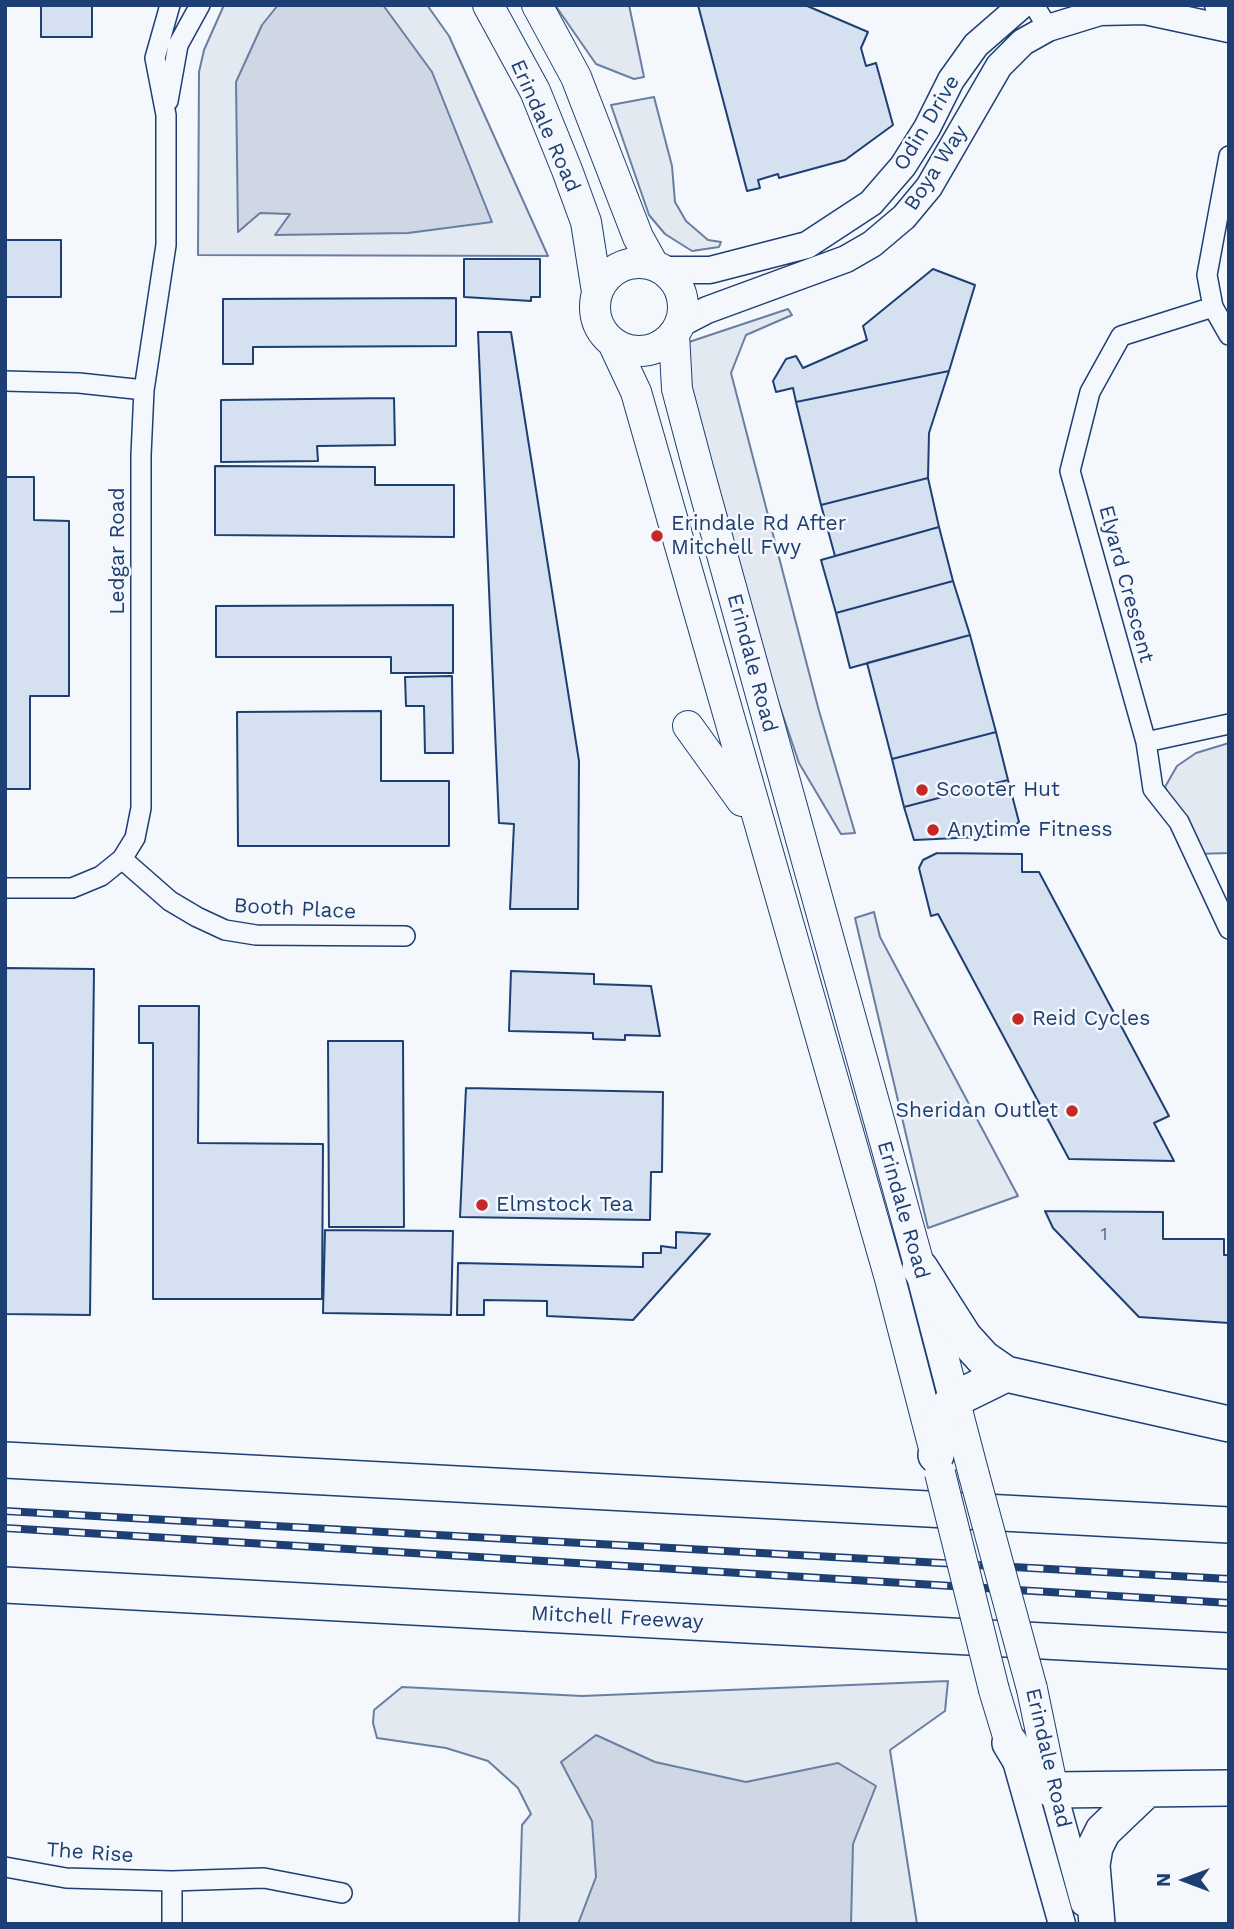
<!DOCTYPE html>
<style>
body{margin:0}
#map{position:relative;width:1234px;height:1929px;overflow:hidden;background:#f4f7fb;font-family:"Work Sans",sans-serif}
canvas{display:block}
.frame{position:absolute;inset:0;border:7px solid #1d3f73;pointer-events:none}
.north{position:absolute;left:1150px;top:1845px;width:70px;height:70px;-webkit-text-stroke:5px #f4f7fb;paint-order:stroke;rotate:270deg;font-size:19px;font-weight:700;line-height:28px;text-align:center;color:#1d3f73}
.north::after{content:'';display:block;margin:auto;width:24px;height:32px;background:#1d3f73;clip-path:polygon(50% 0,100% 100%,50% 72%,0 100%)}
</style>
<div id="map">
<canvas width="1234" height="1929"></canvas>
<div class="frame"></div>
<div class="north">N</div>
</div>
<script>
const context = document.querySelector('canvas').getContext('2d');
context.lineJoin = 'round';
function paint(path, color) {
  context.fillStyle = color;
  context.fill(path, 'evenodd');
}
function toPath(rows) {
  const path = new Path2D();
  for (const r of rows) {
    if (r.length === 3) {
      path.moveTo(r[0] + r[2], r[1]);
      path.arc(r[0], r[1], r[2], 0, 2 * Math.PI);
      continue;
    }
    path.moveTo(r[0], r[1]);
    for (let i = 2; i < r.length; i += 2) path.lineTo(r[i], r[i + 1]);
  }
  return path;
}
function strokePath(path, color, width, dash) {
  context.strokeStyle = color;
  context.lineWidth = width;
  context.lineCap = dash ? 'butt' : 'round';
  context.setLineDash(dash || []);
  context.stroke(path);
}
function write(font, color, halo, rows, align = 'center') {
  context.font = font + ' "Work Sans",sans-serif';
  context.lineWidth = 5;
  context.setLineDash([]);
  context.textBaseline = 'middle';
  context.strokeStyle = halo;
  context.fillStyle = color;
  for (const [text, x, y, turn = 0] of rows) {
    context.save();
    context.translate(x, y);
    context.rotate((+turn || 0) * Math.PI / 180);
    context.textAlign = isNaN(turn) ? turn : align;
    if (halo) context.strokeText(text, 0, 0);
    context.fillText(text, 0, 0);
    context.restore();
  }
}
const green = toPath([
 [224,5,427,5,449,36,548,256,198,255,199,72,204,50,224,5],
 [555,5,629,5,644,77,634,79,596,64,555,5],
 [654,97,672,166,675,202,686,221,708,240,721,242,719,247,692,251,665,234,649,215,611,105,654,97],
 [788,309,792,315,746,335,731,373,819,711,855,833,841,834,799,763,774,689,686,372,686,343,788,309],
 [1229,743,1229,853,1196,854,1190,834,1165,787,1177,766,1196,753,1229,743],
 [874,912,880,937,1018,1196,928,1228,855,918,874,912],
 [948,1681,945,1711,890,1750,917,1924,519,1924,522,1825,531,1814,518,1788,488,1761,446,1748,377,1738,373,1723,374,1710,402,1687,582,1696,948,1681]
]);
paint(green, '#e3e9f0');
strokePath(green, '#687fa3', 2);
const water = toPath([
 [278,5,383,5,432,72,492,222,408,233,275,235,290,214,260,213,238,232,236,82,262,25,278,5],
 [596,1735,655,1762,746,1782,838,1763,876,1786,853,1844,851,1924,578,1924,596,1877,592,1821,561,1762,596,1735]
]);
paint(water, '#cfd7e4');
strokePath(water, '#687fa3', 2);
const building = toPath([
 [41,5,92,5,92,37,41,37,41,5],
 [698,5,805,5,868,32,861,48,866,66,876,63,893,125,845,160,779,178,778,174,758,180,760,188,747,191,698,5],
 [6,240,61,240,61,297,5,297,6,240],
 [464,259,540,259,540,297,531,297,531,301,464,297,464,259],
 [933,269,975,285,949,371,796,402,793,388,776,392,773,381,786,359,796,356,803,368,867,340,863,326,933,269],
 [456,298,456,346,253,347,253,364,223,364,223,299,456,298],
 [478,332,511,332,579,761,578,909,510,909,514,824,499,823,478,332],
 [949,371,929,433,928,478,821,505,796,402,949,371],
 [394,398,395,445,317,446,318,461,221,462,221,400,394,398],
 [215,466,375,467,375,485,454,485,454,537,215,535,215,466],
 [5,477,34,477,34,520,69,521,69,696,30,696,30,789,5,789,5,477],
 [928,478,939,527,835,556,821,505,928,478],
 [939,527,953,581,836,613,821,560,939,527],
 [953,581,970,635,850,668,836,613,953,581],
 [453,605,453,673,391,673,391,657,216,657,216,606,453,605],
 [970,635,996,732,892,759,867,663,970,635],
 [452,676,453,753,425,753,424,706,406,706,405,677,452,676],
 [381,711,381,781,449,781,449,846,238,846,237,712,381,711],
 [996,732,1008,780,904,807,892,759,996,732],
 [1008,780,1019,822,1001,836,914,840,904,807,1008,780],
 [937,853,1022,854,1022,872,1039,872,1169,1116,1154,1123,1174,1161,1069,1159,938,914,931,916,919,868,923,860,937,853],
 [5,968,94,969,90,1315,5,1314,5,968],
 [511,971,594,974,594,984,651,986,660,1036,625,1035,625,1040,593,1039,593,1033,509,1031,511,971],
 [139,1006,199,1006,198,1143,323,1144,322,1299,153,1299,153,1043,139,1043,139,1006],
 [328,1041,403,1041,404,1227,329,1227,328,1041],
 [466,1088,663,1092,662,1172,651,1172,650,1220,460,1217,466,1088],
 [1045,1211,1163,1212,1163,1239,1224,1239,1224,1255,1229,1255,1229,1323,1139,1317,1053,1228,1045,1211],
 [325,1230,453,1231,451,1315,323,1313,325,1230],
 [676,1232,710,1234,633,1320,547,1316,547,1301,484,1300,484,1315,457,1315,458,1263,643,1267,643,1253,661,1253,661,1246,676,1248,676,1232]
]);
paint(building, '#d5e0f0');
strokePath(building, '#1d3f73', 2);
const minor = toPath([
 [1034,5,1048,28],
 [168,101,178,45,200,5],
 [1229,156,1207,275,1213,307,1229,335],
 [1213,307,1121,336,1090,392,1070,471,1146,742,1153,789,1179,822,1229,929],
 [5,381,79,383,144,390],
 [1146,742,1229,724],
 [122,859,170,901,197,917,225,930,256,935,405,936],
 [5,888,72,888,101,876,122,859,135,838,141,808,141,455,144,390,166,245,166,115,155,58,170,5],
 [5,1867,66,1878,172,1881,264,1878,342,1893],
 [172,1881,172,1924]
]);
const secondary = toPath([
 [1218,5,1229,8],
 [664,270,710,270,807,245,871,203,903,166,927,128,951,80,976,45,1022,5],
 [680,324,707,310,846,259,872,244,904,217,929,187,999,66,1023,42,1048,28,1100,12,1145,11,1229,29],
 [1016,1761,1062,1924],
 [1053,1790,1084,1903]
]);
const primary = toPath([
 [488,5,535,91,567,170,586,222,597,292],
 [537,5,576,77,638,237,653,264],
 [639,307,44],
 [674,334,677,389,698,468,920,1268,974,1475],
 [613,343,636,392,889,1275,935,1452],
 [688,726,742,801],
 [1032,1689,1053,1790],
 [994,1690,1010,1743]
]);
const motorway = toPath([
 [920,1268,964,1337,983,1358,1006,1374,1229,1424],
 [936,1455,944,1412,955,1399,1006,1374],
 [5,1460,1229,1525],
 [5,1585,1229,1651],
 [1010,1743,1030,1776,1053,1790,1229,1788],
 [1097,1924,1092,1865,1095,1847,1103,1831,1146,1790]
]);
strokePath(minor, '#1d3f73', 22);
strokePath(secondary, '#1d3f73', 29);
strokePath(primary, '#1d3f73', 32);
strokePath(motorway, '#1d3f73', 38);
strokePath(minor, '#f4f7fb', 19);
strokePath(secondary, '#f4f7fb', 26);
strokePath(primary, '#f4f7fb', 30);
strokePath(motorway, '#f4f7fb', 35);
const rail = toPath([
 [5,1511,1229,1579],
 [5,1528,1229,1603]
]);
strokePath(rail, '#1d3f73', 8);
strokePath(rail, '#f4f7fb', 5, [16]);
const primaryBridge = toPath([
 [940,1473,994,1690],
 [974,1475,1032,1689]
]);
strokePath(primaryBridge, '#1d3f73', 32, []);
strokePath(primaryBridge, '#f4f7fb', 30);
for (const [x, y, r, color] of [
 [657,536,7,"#c62828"],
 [922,790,7,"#c62828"],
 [933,830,7,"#c62828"],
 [1018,1019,7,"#c62828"],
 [1072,1111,7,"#c62828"],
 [482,1205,7,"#c62828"]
]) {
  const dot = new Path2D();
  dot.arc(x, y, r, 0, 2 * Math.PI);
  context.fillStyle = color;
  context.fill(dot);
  strokePath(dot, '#f4f7fb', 2.5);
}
write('18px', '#4b6792', null, [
 ["1",1104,1235]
]);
write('21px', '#1d3f73', '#f4f7fb', [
 ["Odin Drive",927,123,-59],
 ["Erindale Road",545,126,66],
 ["Boya Way",936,168,-57],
 ["Ledgar Road",118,551,-90],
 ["Elyard Crescent",1126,584,75],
 ["Erindale Road",752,663,75],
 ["Booth Place",295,909,3],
 ["Erindale Road",903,1210,74],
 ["Mitchell Freeway",617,1618,3],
 ["Erindale Road",1048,1758,77],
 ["The Rise",90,1853,4]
]);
write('21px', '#1d3f73', '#f4f7fb', [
 ["Erindale Rd After",671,524],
 ["Mitchell Fwy",671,548],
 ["Scooter Hut",936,790],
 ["Anytime Fitness",947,830],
 ["Reid Cycles",1032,1019],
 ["Sheridan Outlet",1058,1111,"right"],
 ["Elmstock Tea",496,1205]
], 'left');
</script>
